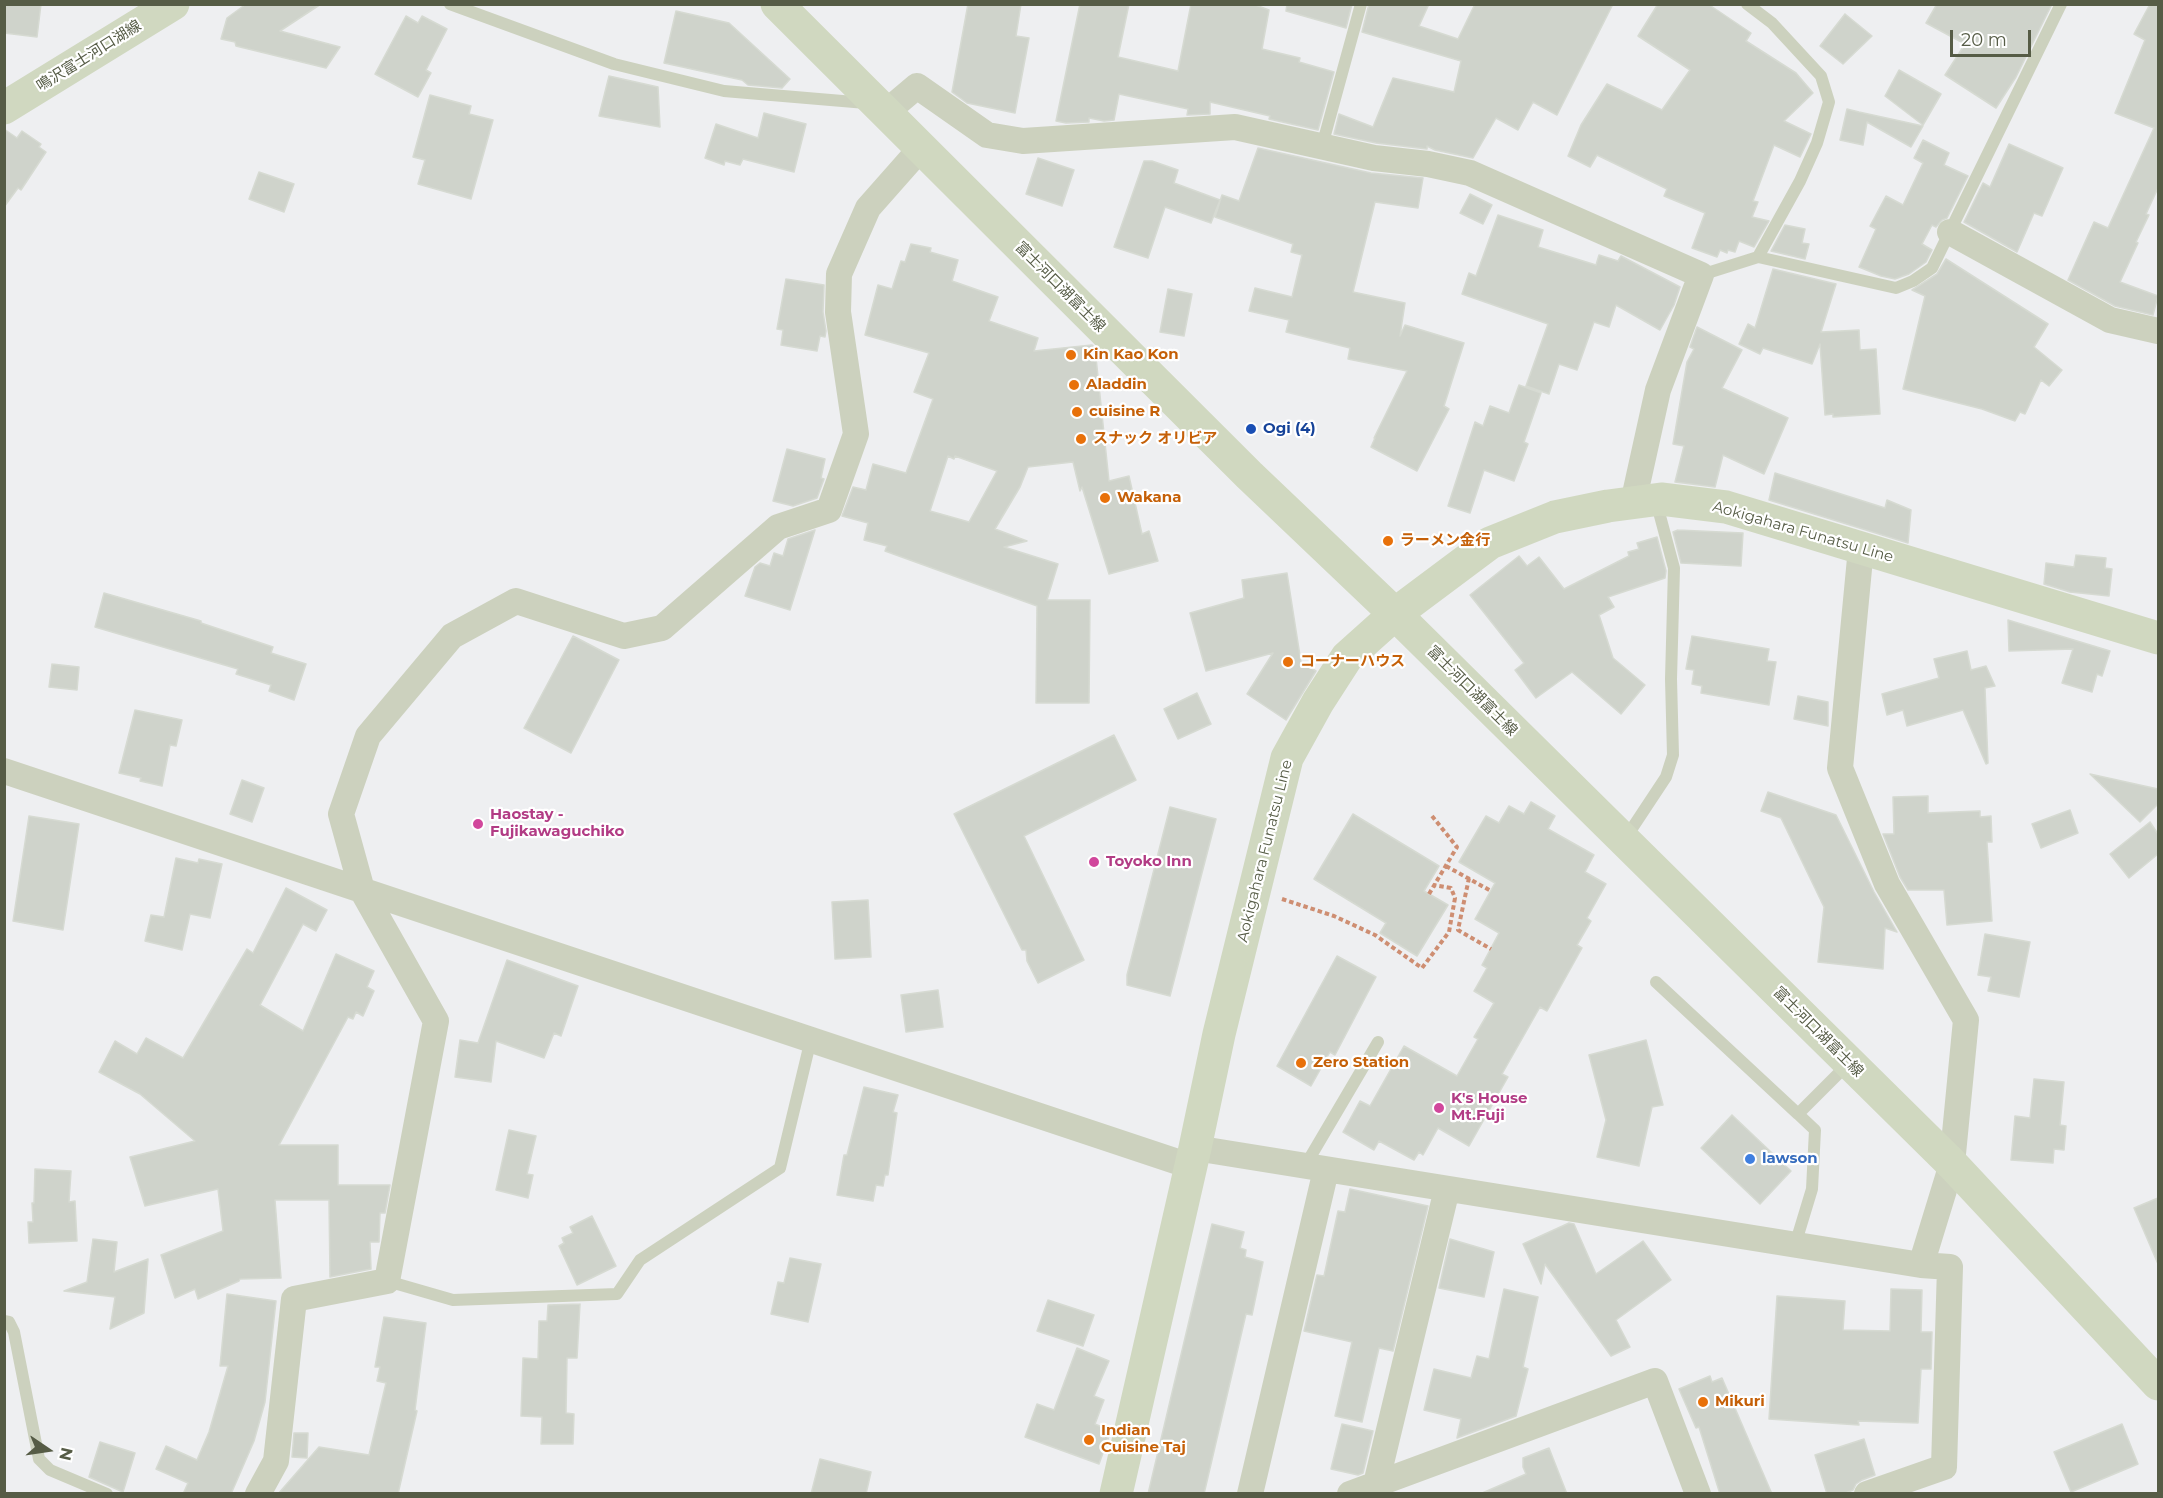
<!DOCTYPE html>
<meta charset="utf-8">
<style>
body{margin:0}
#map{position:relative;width:2163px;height:1498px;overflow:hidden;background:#eeeff1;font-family:Montserrat,sans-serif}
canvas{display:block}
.frame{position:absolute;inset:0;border:6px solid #565c46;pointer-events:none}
.north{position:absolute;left:18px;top:1420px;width:60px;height:60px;-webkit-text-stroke:4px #fff;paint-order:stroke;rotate:103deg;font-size:16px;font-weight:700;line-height:24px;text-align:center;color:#565c46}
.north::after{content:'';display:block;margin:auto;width:21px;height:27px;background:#565c46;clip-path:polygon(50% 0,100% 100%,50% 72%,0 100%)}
.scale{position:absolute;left:1950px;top:30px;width:81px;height:27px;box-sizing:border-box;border:3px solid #565c46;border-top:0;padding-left:8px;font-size:18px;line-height:21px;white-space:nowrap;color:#565c46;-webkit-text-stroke:4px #fff;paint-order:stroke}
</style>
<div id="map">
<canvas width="2163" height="1498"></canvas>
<div class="frame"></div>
<div class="north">N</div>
<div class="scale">20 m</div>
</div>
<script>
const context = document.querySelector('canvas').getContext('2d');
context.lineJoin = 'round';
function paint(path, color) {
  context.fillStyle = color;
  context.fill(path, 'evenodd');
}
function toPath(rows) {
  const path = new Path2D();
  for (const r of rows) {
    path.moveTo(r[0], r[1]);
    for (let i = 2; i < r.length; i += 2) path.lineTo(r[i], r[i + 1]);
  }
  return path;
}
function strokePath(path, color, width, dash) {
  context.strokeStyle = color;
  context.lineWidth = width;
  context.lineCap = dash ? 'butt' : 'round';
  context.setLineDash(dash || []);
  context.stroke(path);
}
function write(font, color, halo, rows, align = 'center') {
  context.font = font + ' Montserrat,"Noto Sans JP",sans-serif';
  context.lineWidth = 4.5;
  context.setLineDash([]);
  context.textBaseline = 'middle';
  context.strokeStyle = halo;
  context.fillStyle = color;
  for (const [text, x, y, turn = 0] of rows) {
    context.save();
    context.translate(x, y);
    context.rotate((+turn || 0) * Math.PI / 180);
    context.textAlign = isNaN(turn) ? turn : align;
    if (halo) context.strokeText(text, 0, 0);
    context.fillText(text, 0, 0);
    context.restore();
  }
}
const building = toPath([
 [4,4,41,4,37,37,4,33,4,4],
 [246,4,321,4,280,31,340,47,326,68,236,46,235,42,221,39,227,18,246,4],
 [968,4,1021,4,1016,36,1029,38,1015,113,967,103,952,92,968,4],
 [1080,4,1129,4,1118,57,1178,71,1191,4,1253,4,1269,10,1262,49,1300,58,1299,62,1334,72,1318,130,1269,119,1270,116,1210,102,1210,114,1187,115,1188,109,1119,94,1114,120,1104,121,1089,118,1089,122,1066,123,1056,121,1080,4],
 [1287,4,1352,4,1346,28,1286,11,1287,4],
 [1369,4,1429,4,1419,26,1458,39,1475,4,1613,4,1557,115,1533,102,1518,130,1496,118,1473,158,1435,150,1427,146,1427,149,1376,143,1334,134,1339,114,1373,127,1393,78,1454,92,1461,61,1362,32,1369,4],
 [1658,4,1708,4,1751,33,1746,41,1796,73,1813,93,1784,121,1811,134,1800,157,1774,145,1753,201,1758,202,1752,217,1769,221,1754,247,1739,241,1735,252,1728,250,1727,253,1720,250,1717,257,1692,248,1705,213,1664,196,1667,189,1597,155,1590,167,1568,156,1581,125,1607,84,1662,110,1690,70,1638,36,1658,4],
 [1937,4,2052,4,2016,77,1996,108,1945,75,1965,44,1926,23,1937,4],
 [2150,4,2158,4,2158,188,2146,214,2149,215,2136,242,2138,243,2120,282,2158,296,2153,315,2115,306,2068,280,2094,222,2108,228,2154,128,2115,113,2145,40,2134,34,2150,4],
 [676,11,729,23,790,79,782,88,748,85,742,80,664,63,676,11],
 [1845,14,1872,36,1843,64,1820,46,1845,14],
 [406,16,418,23,422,16,447,29,426,70,431,73,418,97,375,74,406,16],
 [1899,70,1941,94,1923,125,1885,96,1899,70],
 [609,76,658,87,660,127,599,116,609,76],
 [430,95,471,106,469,114,493,120,471,199,418,184,425,160,413,157,430,95],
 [1847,109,1859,112,1923,126,1911,147,1867,122,1863,145,1840,140,1847,109],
 [764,113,806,124,794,172,743,159,740,165,725,161,724,165,705,158,716,124,758,138,764,113],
 [4,129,17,138,22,131,41,144,39,147,46,152,21,190,18,188,4,207,4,129],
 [1923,140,1949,153,1944,165,1968,176,1947,218,1942,220,1936,227,1932,225,1922,244,1932,250,1926,262,1909,274,1895,279,1881,276,1859,267,1876,229,1870,226,1886,196,1903,205,1923,163,1914,158,1923,140],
 [2009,144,2063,168,2042,216,2034,213,2017,252,1964,222,1983,183,1990,187,2009,144],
 [1258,148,1371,173,1423,178,1418,208,1375,202,1353,292,1405,303,1400,336,1405,325,1464,343,1444,406,1449,409,1417,471,1371,447,1375,438,1374,438,1407,371,1348,359,1350,348,1286,332,1289,320,1249,311,1255,288,1292,297,1302,255,1291,252,1293,244,1215,217,1222,195,1239,201,1258,148],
 [1038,158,1074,170,1062,206,1026,194,1038,158],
 [1144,161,1152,161,1178,170,1174,183,1220,200,1211,223,1165,207,1148,258,1114,247,1144,161],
 [259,172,294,184,284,212,249,199,259,172],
 [1470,194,1492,205,1483,224,1460,213,1470,194],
 [1498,215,1543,230,1538,247,1596,265,1599,255,1618,261,1621,256,1680,287,1674,305,1660,330,1616,305,1609,327,1594,322,1577,370,1559,364,1549,394,1526,386,1548,324,1462,294,1469,273,1476,276,1498,215],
 [1785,225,1805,229,1802,243,1809,244,1805,259,1771,251,1785,225],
 [911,244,931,248,930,252,958,260,952,281,998,297,989,321,1038,338,1034,351,1092,345,1095,348,1109,481,1129,476,1142,534,1149,531,1158,561,1109,574,1082,487,1080,491,1073,462,1028,467,1020,487,995,529,1027,541,1004,547,1058,564,1047,600,1090,600,1089,703,1036,703,1037,606,885,551,887,546,864,540,868,523,842,516,853,487,866,490,873,464,906,473,933,399,914,392,929,353,865,335,878,285,892,289,901,261,905,262,911,244],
 [948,456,954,459,955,456,997,471,969,522,930,511,948,456],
 [1946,259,2048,324,2034,347,2062,370,2049,386,2041,380,2025,414,2020,412,2015,421,1982,409,1903,389,1925,296,1912,290,1937,274,1946,259],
 [1773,269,1836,284,1821,332,1859,330,1860,350,1876,349,1880,414,1833,417,1833,414,1825,415,1820,344,1812,364,1763,348,1760,354,1739,344,1748,324,1755,328,1773,269],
 [786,279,824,285,823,312,826,331,825,337,820,336,817,351,781,345,783,330,777,329,786,279],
 [1168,289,1192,294,1184,336,1160,332,1168,289],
 [1697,327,1742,350,1722,388,1788,418,1764,474,1723,455,1715,487,1675,482,1684,446,1673,444,1687,362,1694,349,1690,347,1697,327],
 [1519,385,1541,393,1524,442,1528,444,1514,481,1484,470,1470,513,1448,506,1475,422,1483,426,1490,406,1509,413,1519,385],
 [787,449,825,459,821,478,824,479,817,498,793,506,773,501,787,449],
 [1775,473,1885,508,1887,500,1911,510,1908,543,1769,500,1775,473],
 [815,530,790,610,745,596,755,567,760,563,770,566,774,553,783,556,788,539,815,530],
 [1678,530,1743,533,1741,566,1681,563,1673,532,1678,530],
 [1657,537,1666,571,1665,578,1608,597,1614,607,1599,615,1613,658,1645,685,1621,714,1572,672,1536,698,1515,670,1524,663,1470,595,1519,556,1527,566,1539,557,1564,589,1629,556,1628,552,1639,549,1637,543,1657,537],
 [2076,555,2106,558,2105,568,2112,569,2109,596,2070,592,2044,584,2046,563,2074,567,2076,555],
 [1287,573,1301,662,1316,671,1286,720,1247,694,1273,653,1206,671,1190,613,1244,598,1242,580,1287,573],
 [104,593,201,621,201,623,273,647,271,653,306,664,294,700,269,691,271,685,236,674,238,669,95,627,104,593],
 [2008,620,2110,651,2102,676,2097,674,2092,692,2062,683,2073,649,2009,651,2008,620],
 [573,636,619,660,571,753,524,728,573,636],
 [1692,636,1769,649,1767,661,1776,662,1769,705,1701,693,1702,686,1692,684,1694,670,1686,669,1692,636],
 [1967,651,1971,670,1986,666,1995,686,1985,688,1988,763,1986,764,1963,710,1907,726,1903,710,1887,715,1882,694,1939,678,1934,659,1967,651],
 [52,664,79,667,77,690,49,687,52,664],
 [1197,693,1211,724,1178,739,1164,709,1197,693],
 [1798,696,1828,702,1828,726,1794,719,1798,696],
 [135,710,182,720,176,746,170,745,162,786,140,781,141,778,119,773,135,710],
 [1114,735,1136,780,1024,836,1084,960,1038,983,1027,961,1026,950,1022,950,954,814,1114,735],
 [2090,774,2158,789,2158,804,2140,822,2090,774],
 [242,780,264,788,252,822,230,814,242,780],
 [1768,792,1836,815,1874,892,1897,932,1885,928,1883,969,1818,962,1824,907,1781,818,1761,811,1768,792],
 [1928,796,1928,813,1980,811,1980,817,1991,816,1992,842,1987,842,1992,921,1947,925,1944,890,1908,890,1900,877,1883,834,1894,834,1893,797,1928,796],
 [1531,802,1555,816,1548,829,1594,855,1585,872,1606,884,1587,918,1591,921,1577,945,1582,948,1547,1011,1540,1007,1502,1074,1508,1077,1469,1146,1438,1128,1423,1155,1419,1152,1414,1160,1379,1141,1374,1150,1343,1132,1360,1101,1370,1106,1404,1046,1457,1076,1478,1039,1474,1037,1494,1003,1474,991,1487,968,1482,965,1499,933,1475,919,1495,883,1459,862,1486,816,1499,823,1509,806,1524,814,1531,802],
 [1170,807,1216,819,1170,996,1127,985,1127,975,1170,807],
 [2070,810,2078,833,2041,848,2032,824,2070,810],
 [1353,814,1439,866,1424,891,1448,905,1417,956,1380,933,1386,923,1314,879,1353,814],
 [29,816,79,824,63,930,13,921,29,816],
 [2150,822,2158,834,2158,854,2129,878,2110,854,2150,822],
 [176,858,198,863,199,859,222,864,210,918,190,914,182,950,145,941,151,915,164,917,176,858],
 [286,888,327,910,316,931,303,924,260,1005,303,1031,336,954,374,971,367,987,374,991,363,1016,356,1012,353,1019,348,1017,279,1145,338,1145,338,1185,390,1185,385,1213,380,1213,379,1242,370,1242,371,1269,330,1277,329,1200,275,1200,281,1278,240,1279,239,1281,198,1299,195,1289,175,1298,161,1255,223,1231,218,1189,145,1206,130,1157,195,1141,140,1094,99,1072,115,1041,137,1054,146,1038,183,1058,247,949,253,953,286,888],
 [868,900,871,957,835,959,832,902,868,900],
 [1985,934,2030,942,2019,997,1988,991,1991,977,1978,975,1985,934],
 [1337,956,1376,977,1335,1055,1330,1052,1311,1086,1277,1066,1337,956],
 [507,960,578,986,561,1036,554,1033,544,1058,496,1041,491,1082,455,1077,460,1040,478,1043,507,960],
 [938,990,943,1027,906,1032,901,995,938,990],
 [1646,1040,1663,1105,1652,1107,1639,1166,1597,1157,1606,1120,1589,1055,1646,1040],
 [2034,1079,2064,1082,2060,1125,2066,1126,2064,1150,2054,1149,2053,1163,2011,1160,2015,1116,2030,1118,2034,1079],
 [864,1087,898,1095,893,1112,897,1113,888,1175,885,1175,883,1186,876,1185,873,1201,837,1195,844,1155,847,1155,864,1087],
 [1732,1115,1791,1171,1760,1204,1701,1148,1732,1115],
 [509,1130,536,1136,527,1174,533,1175,528,1198,496,1190,509,1130],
 [35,1169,71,1171,69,1202,75,1201,77,1241,29,1243,28,1222,33,1222,32,1203,34,1203,35,1169],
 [1350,1189,1428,1206,1393,1351,1379,1348,1362,1422,1335,1416,1352,1342,1304,1331,1317,1275,1324,1276,1338,1211,1345,1212,1350,1189],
 [2158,1198,2158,1264,2134,1208,2158,1198],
 [592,1216,616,1266,577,1285,559,1246,564,1243,562,1238,573,1233,570,1227,592,1216],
 [1569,1223,1574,1224,1596,1274,1643,1241,1671,1280,1616,1320,1630,1347,1611,1356,1545,1264,1541,1284,1523,1244,1569,1223],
 [1212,1224,1244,1232,1240,1248,1246,1250,1245,1257,1263,1262,1252,1315,1246,1314,1204,1494,1148,1494,1212,1224],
 [93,1239,117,1242,114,1272,148,1259,144,1313,110,1329,115,1297,64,1291,87,1282,93,1239],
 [1450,1239,1494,1252,1484,1297,1439,1288,1450,1239],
 [790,1258,821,1264,808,1322,771,1314,778,1282,784,1283,790,1258],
 [1504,1289,1538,1297,1523,1367,1528,1369,1516,1416,1457,1438,1461,1419,1424,1410,1434,1369,1471,1378,1477,1356,1489,1359,1504,1289],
 [1891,1289,1922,1290,1921,1332,1932,1332,1931,1369,1921,1369,1918,1423,1858,1421,1859,1425,1769,1419,1777,1296,1845,1301,1843,1330,1890,1331,1891,1289],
 [227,1294,276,1301,265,1402,254,1441,231,1494,183,1494,188,1483,156,1469,166,1446,197,1460,209,1432,228,1366,220,1366,227,1294],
 [1048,1300,1094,1315,1083,1346,1037,1331,1048,1300],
 [580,1304,577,1358,567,1358,566,1413,574,1414,573,1444,541,1444,542,1417,521,1416,523,1358,538,1359,539,1321,547,1321,548,1305,580,1304],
 [384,1317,426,1323,415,1410,417,1411,398,1494,278,1494,319,1447,369,1455,386,1383,377,1381,380,1367,375,1367,384,1317],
 [1077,1348,1109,1361,1094,1396,1104,1400,1095,1424,1111,1431,1099,1464,1025,1437,1037,1404,1054,1410,1077,1348],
 [1710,1376,1712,1382,1722,1378,1772,1494,1720,1494,1699,1427,1696,1428,1679,1389,1710,1376],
 [1342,1424,1373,1431,1363,1473,1358,1475,1331,1469,1342,1424],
 [2122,1424,2138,1464,2071,1492,2054,1452,2122,1424],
 [294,1433,308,1433,307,1458,292,1457,294,1433],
 [1864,1439,1875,1475,1862,1480,1856,1484,1853,1490,1843,1494,1827,1494,1815,1455,1864,1439],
 [100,1442,135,1453,123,1492,89,1477,100,1442],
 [1549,1448,1567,1494,1480,1494,1526,1474,1523,1467,1523,1458,1549,1448],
 [820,1459,871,1472,866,1494,811,1494,820,1459]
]);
paint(building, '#cfd3cb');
strokePath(building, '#d6dad2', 1.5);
strokePath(toPath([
 [1446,866,1491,891],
 [1469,878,1458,930,1491,949],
 [1429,894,1457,847,1432,816],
 [1282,899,1334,916,1375,935,1422,968,1449,932,1455,898,1451,888,1434,885]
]), '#ce8e72', 4, [4.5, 3]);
strokePath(toPath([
 [450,4,614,64,724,91,866,103],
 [1322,146,1361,4],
 [1758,257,1896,288,1913,281,1932,268,2061,4],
 [1701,275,1758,257,1800,181,1817,143,1829,102,1821,76,1772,23,1747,4],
 [1625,839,1666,777,1673,755,1671,679,1674,568,1656,501],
 [1656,982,1798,1114,1848,1064],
 [1305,1166,1378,1042],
 [1795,1245,1812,1189,1815,1130,1798,1114],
 [387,1281,453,1300,617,1294,640,1260,780,1168,811,1039],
 [4,1321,9,1322,14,1332,39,1459,50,1470,107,1494]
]), '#ccd1be', 12);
strokePath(toPath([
 [885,113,917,86,987,135,1023,141,1235,127,1374,158,1428,164,1470,173,1701,275,1658,390,1633,503],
 [1950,232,2110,320,2158,331],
 [4,771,1190,1166],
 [1195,1148,1921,1265,1952,1164,1966,1020,1887,884,1840,768,1861,548],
 [1376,1484,1447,1189],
 [258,1494,276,1461,294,1299,387,1281,436,1021,362,890,341,814,368,736,452,636,516,601,624,636,662,628,778,527,829,510,856,434,838,312,839,274,868,208,921,148],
 [1250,1494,1326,1170],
 [1350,1494,1655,1381,1698,1494],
 [1867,1494,1944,1467,1950,1267,1921,1265]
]), '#ccd1be', 26);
strokePath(toPath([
 [777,4,1249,475,1395,614,1952,1164,2158,1384],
 [4,108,173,4],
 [1116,1494,1195,1148,1219,1034,1287,758,1318,702,1347,657,1395,614,1490,543,1555,517,1608,506,1661,499,1726,507,2158,638]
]), '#d0d8c0', 33);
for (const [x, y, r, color] of [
 [1071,355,6,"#e8710a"],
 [1074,385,6,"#e8710a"],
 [1077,412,6,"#e8710a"],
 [1251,429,6,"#1a4fb4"],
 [1081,439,6,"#e8710a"],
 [1105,498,6,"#e8710a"],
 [1388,541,6,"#e8710a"],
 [1288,662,6,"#e8710a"],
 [478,824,6,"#d1479c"],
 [1094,862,6,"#d1479c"],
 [1301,1063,6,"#e8710a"],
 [1439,1108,6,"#d1479c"],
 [1750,1159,6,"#3f7fe0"],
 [1703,1402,6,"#e8710a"],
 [1089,1440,6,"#e8710a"]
]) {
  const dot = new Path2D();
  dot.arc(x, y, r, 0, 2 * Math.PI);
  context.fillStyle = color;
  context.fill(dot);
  strokePath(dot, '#fff', 2);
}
write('15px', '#565c46', '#fff', [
 ["鳴沢富士河口湖線",89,56,-32],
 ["富士河口湖富士線",1060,287,45],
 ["Aokigahara Funatsu Line",1803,532,16],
 ["富士河口湖富士線",1472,691,45],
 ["Aokigahara Funatsu Line",1265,851,-76],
 ["富士河口湖富士線",1818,1032,45]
]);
write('bold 15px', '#c56008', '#fff', [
 ["Kin Kao Kon",1083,355],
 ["Aladdin",1086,385],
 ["cuisine R",1089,412],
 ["スナック オリビア",1093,439],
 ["Wakana",1117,498],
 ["ラーメン金行",1400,541],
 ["コーナーハウス",1300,662],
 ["Zero Station",1313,1063],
 ["Mikuri",1715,1402],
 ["Indian",1101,1431],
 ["Cuisine Taj",1101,1448]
], 'left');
write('bold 15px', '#164399', '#fff', [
 ["Ogi (4)",1263,429]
], 'left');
write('bold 15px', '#b23c85', '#fff', [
 ["Haostay -",490,815],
 ["Fujikawaguchiko",490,832],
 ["Toyoko Inn",1106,862],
 ["K's House",1451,1099],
 ["Mt.Fuji",1451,1116]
], 'left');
write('bold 15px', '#366cbe', '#fff', [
 ["lawson",1762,1159]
], 'left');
</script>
